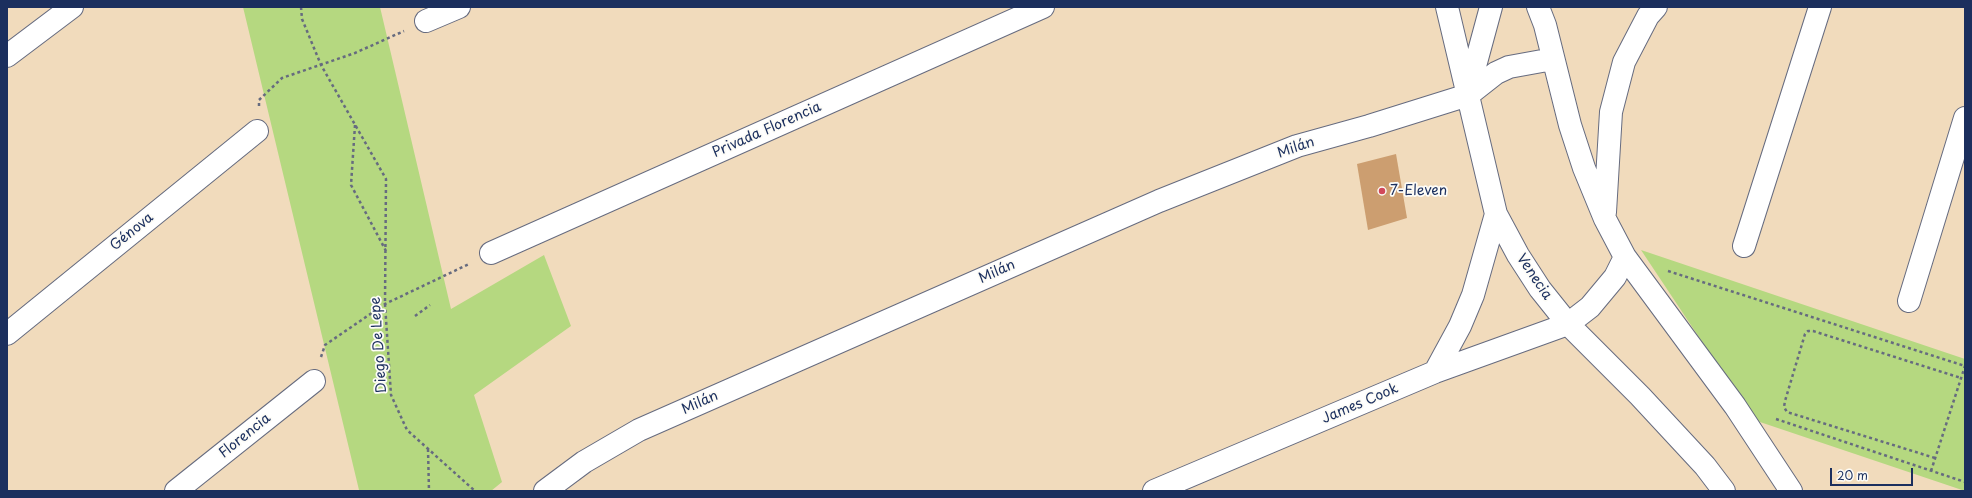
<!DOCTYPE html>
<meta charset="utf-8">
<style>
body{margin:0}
#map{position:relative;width:1972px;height:498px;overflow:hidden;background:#f1dbbc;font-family:"Playpen Sans",sans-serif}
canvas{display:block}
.frame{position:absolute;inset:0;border:8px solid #1b2f5e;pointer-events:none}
.scale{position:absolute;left:1830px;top:468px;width:83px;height:18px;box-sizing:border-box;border:2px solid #1b2f5e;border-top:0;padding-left:5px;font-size:12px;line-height:14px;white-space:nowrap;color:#1b2f5e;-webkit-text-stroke:3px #fdfcf7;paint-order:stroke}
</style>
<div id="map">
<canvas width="1972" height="498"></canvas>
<div class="frame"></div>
<div class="scale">20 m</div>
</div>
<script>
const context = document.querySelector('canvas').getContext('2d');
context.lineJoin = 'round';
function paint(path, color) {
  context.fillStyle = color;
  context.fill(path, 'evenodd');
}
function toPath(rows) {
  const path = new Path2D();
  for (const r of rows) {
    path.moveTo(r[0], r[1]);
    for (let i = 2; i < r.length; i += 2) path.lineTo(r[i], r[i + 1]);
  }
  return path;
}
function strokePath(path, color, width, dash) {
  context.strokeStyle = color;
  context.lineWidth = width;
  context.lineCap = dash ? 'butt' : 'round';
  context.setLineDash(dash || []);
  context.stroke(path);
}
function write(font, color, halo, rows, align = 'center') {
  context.font = font + ' "Playpen Sans",sans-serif';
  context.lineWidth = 3.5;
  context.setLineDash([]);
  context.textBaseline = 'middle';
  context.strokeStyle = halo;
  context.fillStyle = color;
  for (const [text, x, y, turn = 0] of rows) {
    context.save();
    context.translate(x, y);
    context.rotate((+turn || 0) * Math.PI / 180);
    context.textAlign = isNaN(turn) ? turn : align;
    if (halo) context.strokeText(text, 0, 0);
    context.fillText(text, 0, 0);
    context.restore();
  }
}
paint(toPath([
 [243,7,380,7,451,309,544,255,571,326,474,395,502,482,491,491,359,490],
 [1641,250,1965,359,1965,491,1754,420]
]), '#b5d880');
paint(toPath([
 [1396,154,1407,218,1368,230,1357,164]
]), '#cc9e70');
const minor = toPath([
 [1447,7,1496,214,1518,255,1540,289,1568,324,1640,396,1705,466,1724,491],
 [1538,7,1545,25,1570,125,1584,168,1605,219,1625,257,1735,406,1791,491],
 [426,21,459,7],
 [7,56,72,7],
 [1468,92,1491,7],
 [1605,212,1611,112,1624,62,1648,16,1656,7],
 [1744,246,1820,7],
 [491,253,1043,7],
 [1909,301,1965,118],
 [7,334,257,131],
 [1435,372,1460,326,1473,295,1496,214],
 [176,491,314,381],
 [545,491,584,462,639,430,1159,201,1297,146,1369,126,1468,95,1496,73,1509,67,1553,59],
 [1154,491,1435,372,1568,324,1590,307,1615,277,1625,257]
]);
strokePath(minor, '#666b7f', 24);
strokePath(toPath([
 [301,7,302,19,321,65,386,179,385,304,391,395,407,430,475,491],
 [259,106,259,100,282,78,355,53,404,31],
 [355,125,351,185,386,251],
 [1668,271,1965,366],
 [415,316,430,305],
 [321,357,325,345,385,304,469,264],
 [1776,419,1965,482],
 [428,449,429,491],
 [1935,458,1787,412,1784,407,1785,401,1805,334,1808,331,1813,331,1961,378],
 [1931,471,1965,366]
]), '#666b7f', 2.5, [3, 3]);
strokePath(minor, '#fff', 22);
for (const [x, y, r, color] of [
 [1382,191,4,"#d1495b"]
]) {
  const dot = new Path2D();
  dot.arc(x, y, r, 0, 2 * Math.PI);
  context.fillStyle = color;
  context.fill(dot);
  strokePath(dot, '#fdfcf7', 1.5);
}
write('14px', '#1b2f5e', '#fdfcf7', [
 ["Privada Florencia",767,130,-24],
 ["Milán",1296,148,-19],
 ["Génova",132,232,-39],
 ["Milán",997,272,-24],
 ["Venecia",1534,277,56],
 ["Diego De Lepe",379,345,-94],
 ["Milán",700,403,-24],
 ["James Cook",1360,404,-23],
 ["Florencia",245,436,-39]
]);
write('14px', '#1b2f5e', '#fdfcf7', [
 ["7-Eleven",1390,191]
], 'left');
</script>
